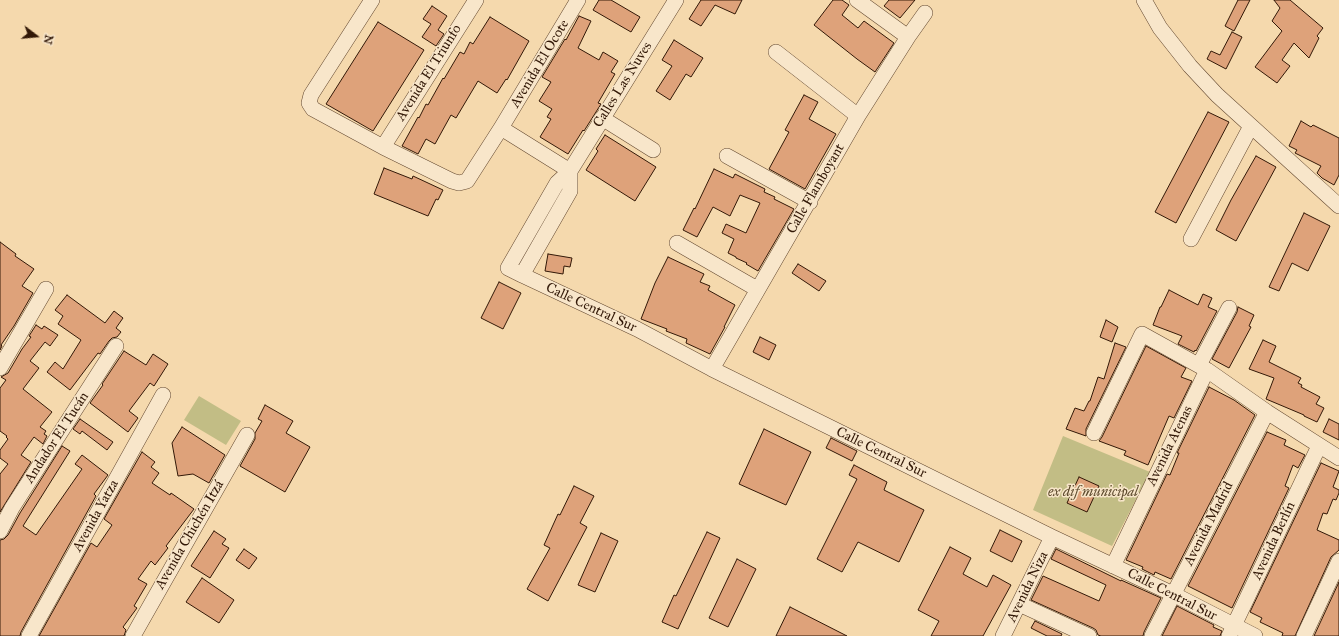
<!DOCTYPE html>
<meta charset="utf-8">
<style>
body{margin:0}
#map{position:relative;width:1339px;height:636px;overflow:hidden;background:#f5d9ad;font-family:"IM FELL Great Primer",serif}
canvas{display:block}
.north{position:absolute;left:16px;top:16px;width:40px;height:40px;-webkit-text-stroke:3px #f8e6ca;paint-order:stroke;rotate:106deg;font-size:11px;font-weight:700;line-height:16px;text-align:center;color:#321807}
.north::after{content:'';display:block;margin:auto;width:14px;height:18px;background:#321807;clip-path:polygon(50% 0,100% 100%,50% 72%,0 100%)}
</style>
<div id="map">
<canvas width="1339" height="636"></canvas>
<div class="north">N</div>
</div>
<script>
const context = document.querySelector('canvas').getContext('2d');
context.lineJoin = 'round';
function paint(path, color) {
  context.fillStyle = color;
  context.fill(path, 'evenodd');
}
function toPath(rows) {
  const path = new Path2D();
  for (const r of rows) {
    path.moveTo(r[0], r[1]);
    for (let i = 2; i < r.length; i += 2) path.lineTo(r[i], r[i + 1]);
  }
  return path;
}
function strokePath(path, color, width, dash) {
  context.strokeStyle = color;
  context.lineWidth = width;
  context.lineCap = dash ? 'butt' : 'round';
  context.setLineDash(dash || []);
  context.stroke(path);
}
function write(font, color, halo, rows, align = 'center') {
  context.font = font + ' "IM FELL Great Primer",serif';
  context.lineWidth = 3;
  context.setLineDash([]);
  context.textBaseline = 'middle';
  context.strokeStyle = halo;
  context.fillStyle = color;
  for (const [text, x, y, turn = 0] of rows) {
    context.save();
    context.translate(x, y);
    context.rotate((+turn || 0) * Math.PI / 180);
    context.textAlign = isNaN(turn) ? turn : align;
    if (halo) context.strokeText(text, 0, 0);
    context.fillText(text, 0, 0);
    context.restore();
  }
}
paint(toPath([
 [199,396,241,421,226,445,184,420],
 [1063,436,1150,472,1112,546,1033,510]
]), '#c2bd85');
const building = toPath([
 [599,0,611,0,640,17,631,32,593,10,599,0],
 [701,0,742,0,735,14,715,5,701,26,689,19,701,0],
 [833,0,842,0,849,5,842,15,858,28,864,21,894,43,875,72,857,59,814,25,833,0],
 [889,0,915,0,900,18,884,6,889,0],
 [1238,0,1250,0,1234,31,1225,26,1238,0],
 [1274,0,1290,0,1323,28,1317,36,1319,38,1309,58,1294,43,1282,60,1290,66,1277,83,1255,67,1282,31,1272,21,1280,8,1274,0],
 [432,6,447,16,438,30,444,34,436,46,422,37,431,24,423,19,432,6],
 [579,16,591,21,578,48,599,60,603,52,618,61,611,72,615,74,598,103,601,104,584,131,583,130,568,154,540,137,551,119,547,117,552,109,539,101,551,82,542,77,565,39,566,40,579,16],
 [490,17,529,41,507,80,506,79,497,93,478,81,456,118,451,115,435,144,426,139,418,154,402,146,418,117,419,118,426,104,428,105,443,78,444,79,460,52,464,54,470,42,473,44,490,17],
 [378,22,424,50,373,131,326,104,378,22],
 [1232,32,1242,37,1226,69,1207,59,1211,51,1220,55,1232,32],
 [674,40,703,58,691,77,686,74,670,100,656,91,672,66,662,60,674,40],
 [804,95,818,102,809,119,836,134,805,189,769,169,789,132,785,130,804,95],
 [1208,112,1229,122,1176,223,1155,212,1208,112],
 [1301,121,1311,127,1313,125,1339,138,1339,175,1334,185,1322,178,1317,173,1321,166,1295,153,1297,150,1289,146,1301,121],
 [605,135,656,167,635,201,586,170,598,151,596,149,605,135],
 [1256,156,1276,167,1236,241,1216,230,1231,200,1256,156],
 [384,168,412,179,413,176,443,190,438,200,436,199,428,216,374,194,384,168],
 [714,169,733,178,735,174,765,189,764,192,775,197,774,199,794,209,758,271,746,264,747,263,736,258,736,257,728,253,734,239,722,233,726,224,746,233,760,203,740,195,730,216,713,207,697,237,683,230,694,208,695,209,714,169],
 [1304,213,1330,226,1308,271,1292,263,1279,291,1269,287,1304,213],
 [0,242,16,254,15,256,34,269,22,286,33,293,14,326,1,345,2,346,0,350,0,242],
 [548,254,572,258,570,267,564,266,563,274,545,271,548,254],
 [668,257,704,274,700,282,710,286,708,290,735,305,724,327,725,327,710,354,686,343,687,339,666,331,667,329,641,319,655,283,668,257],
 [798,264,826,281,819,291,792,273,798,264],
 [499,282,521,293,503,329,481,318,499,282],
 [1169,290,1198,305,1203,294,1212,298,1208,307,1217,311,1196,351,1195,350,1194,352,1178,344,1182,336,1153,325,1160,307,1161,307,1169,290],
 [67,295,105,323,114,311,123,318,116,328,121,332,117,337,112,338,109,341,100,354,98,353,70,390,47,372,55,362,63,369,81,340,58,324,63,316,55,310,67,295],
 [1238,307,1254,315,1249,326,1251,327,1229,368,1212,359,1237,312,1238,307],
 [1106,320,1118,327,1112,342,1100,337,1106,320],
 [36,325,42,329,44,326,58,335,50,346,45,342,30,361,39,368,23,389,52,412,40,427,46,431,44,434,47,436,43,444,34,437,21,455,31,462,0,512,0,474,8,464,0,458,0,450,8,439,6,437,7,436,0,431,0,388,6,380,1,377,8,373,22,349,31,337,29,336,36,325],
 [760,337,776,345,769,360,753,352,760,337],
 [1263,340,1276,346,1269,362,1301,378,1298,383,1302,385,1301,387,1320,397,1316,404,1324,408,1317,422,1304,416,1304,415,1266,399,1274,378,1249,369,1263,340],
 [1115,343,1126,347,1086,429,1086,436,1066,429,1075,408,1084,411,1089,401,1090,401,1098,377,1104,379,1115,343],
 [1146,346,1186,368,1181,377,1192,381,1174,418,1169,416,1148,465,1124,455,1126,451,1099,441,1102,437,1146,346],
 [124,351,146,365,153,354,168,364,154,386,150,383,129,411,138,418,128,432,90,403,103,385,102,384,124,351],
 [1209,387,1234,400,1255,415,1171,579,1155,572,1154,575,1142,569,1143,567,1126,560,1167,474,1170,475,1179,453,1177,453,1209,387],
 [265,405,293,421,286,433,310,447,285,492,240,466,255,439,255,433,262,421,258,419,265,405],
 [80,419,113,442,107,450,82,431,80,434,73,429,80,419],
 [1329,419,1339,424,1339,440,1323,432,1329,419],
 [182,427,225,455,209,483,193,474,178,476,172,443,182,427],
 [764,429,811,452,786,505,739,484,764,429],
 [1267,432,1286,440,1284,445,1305,455,1298,468,1293,465,1285,486,1289,488,1232,608,1188,586,1267,432],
 [831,438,857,451,852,461,826,448,831,438],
 [62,446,70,451,23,526,36,535,82,469,75,464,82,455,108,475,94,494,96,496,21,632,20,636,0,636,0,540,4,539,8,535,20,513,62,446],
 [142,452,155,462,151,467,159,473,152,483,170,495,171,493,194,509,166,546,168,548,155,565,151,561,138,579,147,584,134,606,137,608,123,627,126,630,124,636,39,636,91,543,97,547,112,525,104,519,142,452],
 [1321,463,1339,471,1333,487,1339,490,1339,493,1336,500,1333,499,1327,514,1323,513,1317,530,1339,540,1339,550,1331,557,1295,636,1282,636,1283,633,1260,622,1262,618,1250,612,1321,463],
 [854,465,887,482,884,490,924,510,899,562,858,542,842,572,817,559,857,479,849,475,854,465],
 [1079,477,1099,486,1087,512,1067,503,1079,477],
 [574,486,594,496,580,523,587,527,548,601,527,589,550,548,544,545,558,514,560,515,574,486],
 [1000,530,1022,541,1012,562,990,551,1000,530],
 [214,531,226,539,222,544,229,548,210,578,191,566,214,531],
 [707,532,720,538,678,629,662,622,674,595,676,596,707,532],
 [601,533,618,541,595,592,578,585,601,533],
 [950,547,971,558,963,574,987,587,993,575,1011,585,983,636,931,636,939,621,918,610,950,547],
 [244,549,257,558,249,569,236,560,244,549],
 [1056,549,1121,581,1121,580,1161,598,1144,632,1143,636,1101,636,1098,635,1096,630,1093,628,1031,600,1043,576,1099,601,1106,585,1051,559,1056,549],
 [737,559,756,569,728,627,709,618,737,559],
 [202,578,234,600,219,623,186,602,202,578],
 [1339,582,1339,636,1314,636,1339,582],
 [1177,606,1214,625,1213,627,1222,631,1220,636,1162,636,1177,606],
 [790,607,847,636,776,636,790,607],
 [1035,621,1062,634,1061,636,1047,636,1031,628,1035,621]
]);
paint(building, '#dea27a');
strokePath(building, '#321807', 1);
const street = toPath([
 [372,0,311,95,309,103,313,109,383,147,452,181,459,183,467,181,501,128,578,0],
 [676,0,570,171,557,183,508,268,522,275,637,329,712,369,1052,537,1173,594,1255,636],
 [857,0,908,37],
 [1144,0,1160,28,1190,66,1217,95,1339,206],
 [776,52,858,116],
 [602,118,653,150],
 [501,128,570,171],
 [383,147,476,0],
 [727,156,810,202],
 [1191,239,1251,126],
 [677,243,757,289],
 [522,275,570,191,570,171],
 [1199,365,1229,308],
 [0,368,46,289],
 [712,369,858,116,908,37,925,13],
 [1094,433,1142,334,1207,370,1267,412,1339,458],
 [0,531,12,508,116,346],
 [1113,566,1207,370],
 [1019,604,1089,636],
 [29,636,163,395],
 [133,636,247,435],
 [1003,636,1052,537],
 [1152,636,1267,412],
 [1229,636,1319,446],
 [1304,636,1339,561]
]);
strokePath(street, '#634830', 16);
strokePath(street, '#f8e6ca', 15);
write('14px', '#321807', '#f8e6ca', [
 ["Avenida El Ocote",540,64,-59],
 ["Avenida El Triunfo",429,73,-58],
 ["Calles Las Nuves",623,85,-58],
 ["Calle Flamboyant",816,189,-60],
 ["Calle Central Sur",591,308,25],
 ["Andador El Tucán",57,438,-57],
 ["Avenida Atenas",1170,446,-64],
 ["Calle Central Sur",881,453,26],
 ["Avenida Yatza",96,516,-61],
 ["Avenida Madrid",1209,524,-63],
 ["Avenida Chichén Itzá",190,535,-60],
 ["Avenida Berlín",1274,541,-65],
 ["Avenida Niza",1028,587,-64],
 ["Calle Central Sur",1172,595,27]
]);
write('italic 14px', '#5d4a2d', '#f8e6ca', [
 ["ex dif municipal",1093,493]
]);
</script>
